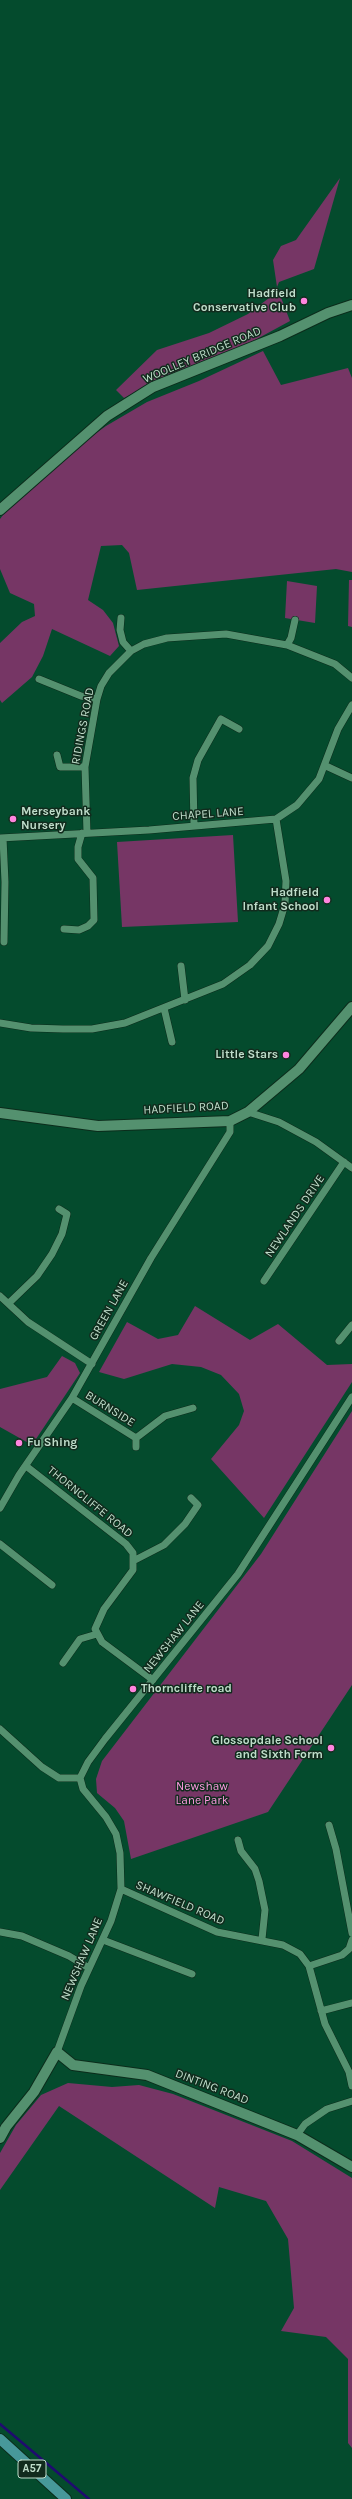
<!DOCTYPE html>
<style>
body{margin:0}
canvas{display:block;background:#044b2d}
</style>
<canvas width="352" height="2499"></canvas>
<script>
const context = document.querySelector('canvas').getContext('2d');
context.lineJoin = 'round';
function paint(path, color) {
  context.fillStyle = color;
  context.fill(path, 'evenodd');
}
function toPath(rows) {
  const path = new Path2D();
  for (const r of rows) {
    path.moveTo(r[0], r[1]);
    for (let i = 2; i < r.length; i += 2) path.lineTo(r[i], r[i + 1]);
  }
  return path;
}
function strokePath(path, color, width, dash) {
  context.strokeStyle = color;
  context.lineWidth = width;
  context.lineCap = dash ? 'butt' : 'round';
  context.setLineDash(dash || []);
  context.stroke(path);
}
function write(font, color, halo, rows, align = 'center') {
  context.font = font + ' Karla,sans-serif';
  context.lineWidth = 3;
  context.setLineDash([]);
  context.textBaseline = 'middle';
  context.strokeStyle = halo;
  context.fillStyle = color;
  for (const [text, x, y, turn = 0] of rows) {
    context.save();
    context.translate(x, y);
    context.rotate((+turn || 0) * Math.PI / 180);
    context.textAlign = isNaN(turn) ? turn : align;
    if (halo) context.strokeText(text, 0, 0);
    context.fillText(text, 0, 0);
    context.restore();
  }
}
paint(toPath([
 [340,178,314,269,279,282,277,287,290,321,231,353,152,384,124,398,116,390,157,350,209,333,248,314,269,298,277,287,273,260,281,246,296,240],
 [263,351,281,385,348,368,352,378,352,572,336,569,137,590,129,553,122,545,101,546,88,600,103,610,113,623,119,646,110,656,52,629,43,656,32,677,2,703,0,700,0,643,22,622,35,616,34,604,10,593,0,569,0,519,29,481,106,426,147,402,199,381],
 [349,580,352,580,352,627,348,626],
 [287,581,317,586,315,623,285,618],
 [233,835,238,922,122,927,117,842],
 [195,1306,250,1340,278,1324,327,1365,352,1364,352,1382,264,1518,211,1459,239,1425,244,1411,239,1394,221,1375,201,1367,172,1364,124,1379,99,1372,127,1322,158,1339,178,1335],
 [62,1356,75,1363,80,1373,32,1445,0,1427,0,1389,47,1377],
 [352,1411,352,1685,268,1812,131,1859,124,1821,115,1808,97,1793,96,1779,102,1761,261,1554],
 [68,2083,112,2087,139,2085,173,2094,292,2141,352,2178,352,2448,348,2443,348,2359,326,2337,281,2331,294,2308,288,2239,266,2201,219,2187,215,2208,59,2106,0,2190,0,2153,16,2125,41,2095]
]), '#763665');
strokePath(toPath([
 [0,2424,89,2499]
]), '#1f0b6f', 2.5);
const street = toPath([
 [121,618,120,630,123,642,131,651],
 [287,645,291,638,295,620],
 [39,679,81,696,97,699],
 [57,755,60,767,85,767],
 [326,766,352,778],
 [194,825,193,778,198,760,221,719,239,729],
 [87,833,85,767,97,699,101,686,109,673,131,651,144,644,167,638,226,634,287,645,335,664,352,678],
 [0,838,149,830,276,819,297,805,319,779,338,729,352,705],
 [3,838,5,882,4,942],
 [64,929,79,930,88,926,94,920,93,878,78,859,78,847,82,833],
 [181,966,185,1000],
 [164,1008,172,1042],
 [0,1023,31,1028,63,1029,92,1029,125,1023,223,984,250,965,268,946,279,924,285,904,286,881,276,819],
 [248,1112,279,1122,316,1142,352,1168],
 [264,1281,344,1162],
 [0,1296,28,1322,92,1364],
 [9,1303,37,1276,52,1254,62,1234,67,1214,59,1209],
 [339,1341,352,1325],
 [72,1398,136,1438],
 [136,1447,136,1438,165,1416,193,1408],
 [26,1466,126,1544,133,1553,133,1570,104,1609,95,1629,102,1642,153,1680],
 [0,1508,19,1475,72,1398,151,1258,230,1132,230,1121],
 [0,1544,52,1585],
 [135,1560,164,1545,185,1524,198,1505,191,1498],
 [63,1663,80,1639,97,1634],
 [0,1729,42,1767,59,1778,80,1778],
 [329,1825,336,1849,352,1933],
 [238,1840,241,1851,255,1869,259,1881,265,1910,262,1939],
 [121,1889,217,1932,283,1945,300,1954,309,1966,325,2024,349,2072,352,2086],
 [0,1932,22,1936,69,1956,89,1968],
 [103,1940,192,1974],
 [309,1966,342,1955,349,1949,352,1940],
 [321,2011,352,2003],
 [57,2052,81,1986,111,1921,121,1889,120,1853,116,1834,106,1817,83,1789,80,1778,88,1762,105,1739,238,1574,352,1397],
 [297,2135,305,2124,327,2109,352,2101]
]);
const secondary = toPath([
 [0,510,107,416,153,387,280,336,328,313,352,305],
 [0,1113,98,1126,230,1121,248,1112,299,1069,352,1007],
 [0,2138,6,2127,34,2092,57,2052,73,2065,147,2075,297,2135,352,2167]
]);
const primary = toPath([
 [0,2439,66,2499]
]);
strokePath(street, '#0b2c1b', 8);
strokePath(secondary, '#0b2c1b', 12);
strokePath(primary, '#0b2c1b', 12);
strokePath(street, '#54916f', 7);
strokePath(secondary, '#54916f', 10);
strokePath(primary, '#47989a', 10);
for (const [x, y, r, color] of [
 [304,301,4,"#ff85df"],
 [13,819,4,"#ff85df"],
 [327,900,4,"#ff85df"],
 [286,1055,4,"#ff85df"],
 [19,1443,4,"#ff85df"],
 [133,1689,4,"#ff85df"],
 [331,1748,4,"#ff85df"]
]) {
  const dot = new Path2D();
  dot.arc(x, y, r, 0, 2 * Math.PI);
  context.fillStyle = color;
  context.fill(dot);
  strokePath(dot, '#112b1d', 1.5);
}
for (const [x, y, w] of [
 [32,2469,28]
]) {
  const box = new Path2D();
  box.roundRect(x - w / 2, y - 9, w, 18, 3);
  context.fillStyle = '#112b1d';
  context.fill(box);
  strokePath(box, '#bfddca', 1);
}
write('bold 11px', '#bfddca', null, [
 ["A57",32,2469]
]);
write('bold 12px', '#bfddca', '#112b1d', [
 ["Hadfield",296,294],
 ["Conservative Club",296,308],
 ["Merseybank",21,812,"left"],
 ["Nursery",21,826,"left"],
 ["Hadfield",319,893],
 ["Infant School",319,907],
 ["Little Stars",278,1055],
 ["Fu Shing",27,1443,"left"],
 ["Thorncliffe road",141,1689,"left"],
 ["Glossopdale School",323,1741],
 ["and Sixth Form",323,1755]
], 'right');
write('12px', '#bfddca', '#112b1d', [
 ["WOOLLEY BRIDGE ROAD",202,355,-23],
 ["RIDINGS ROAD",83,726,-79],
 ["CHAPEL LANE",208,814,-4],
 ["HADFIELD ROAD",186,1108,-3],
 ["NEWLANDS DRIVE",295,1216,-56],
 ["GREEN LANE",109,1310,-61],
 ["BURNSIDE",110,1409,32],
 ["THORNCLIFFE ROAD",90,1502,39],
 ["NEWSHAW LANE",174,1637,-51],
 ["SHAWFIELD ROAD",180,1903,23],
 ["NEWSHAW LANE",82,1959,-67],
 ["DINTING ROAD",212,2087,21]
]);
write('12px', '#fd9ae1', '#112b1d', [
 ["Newshaw",202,1787],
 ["Lane Park",202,1801]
]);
</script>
